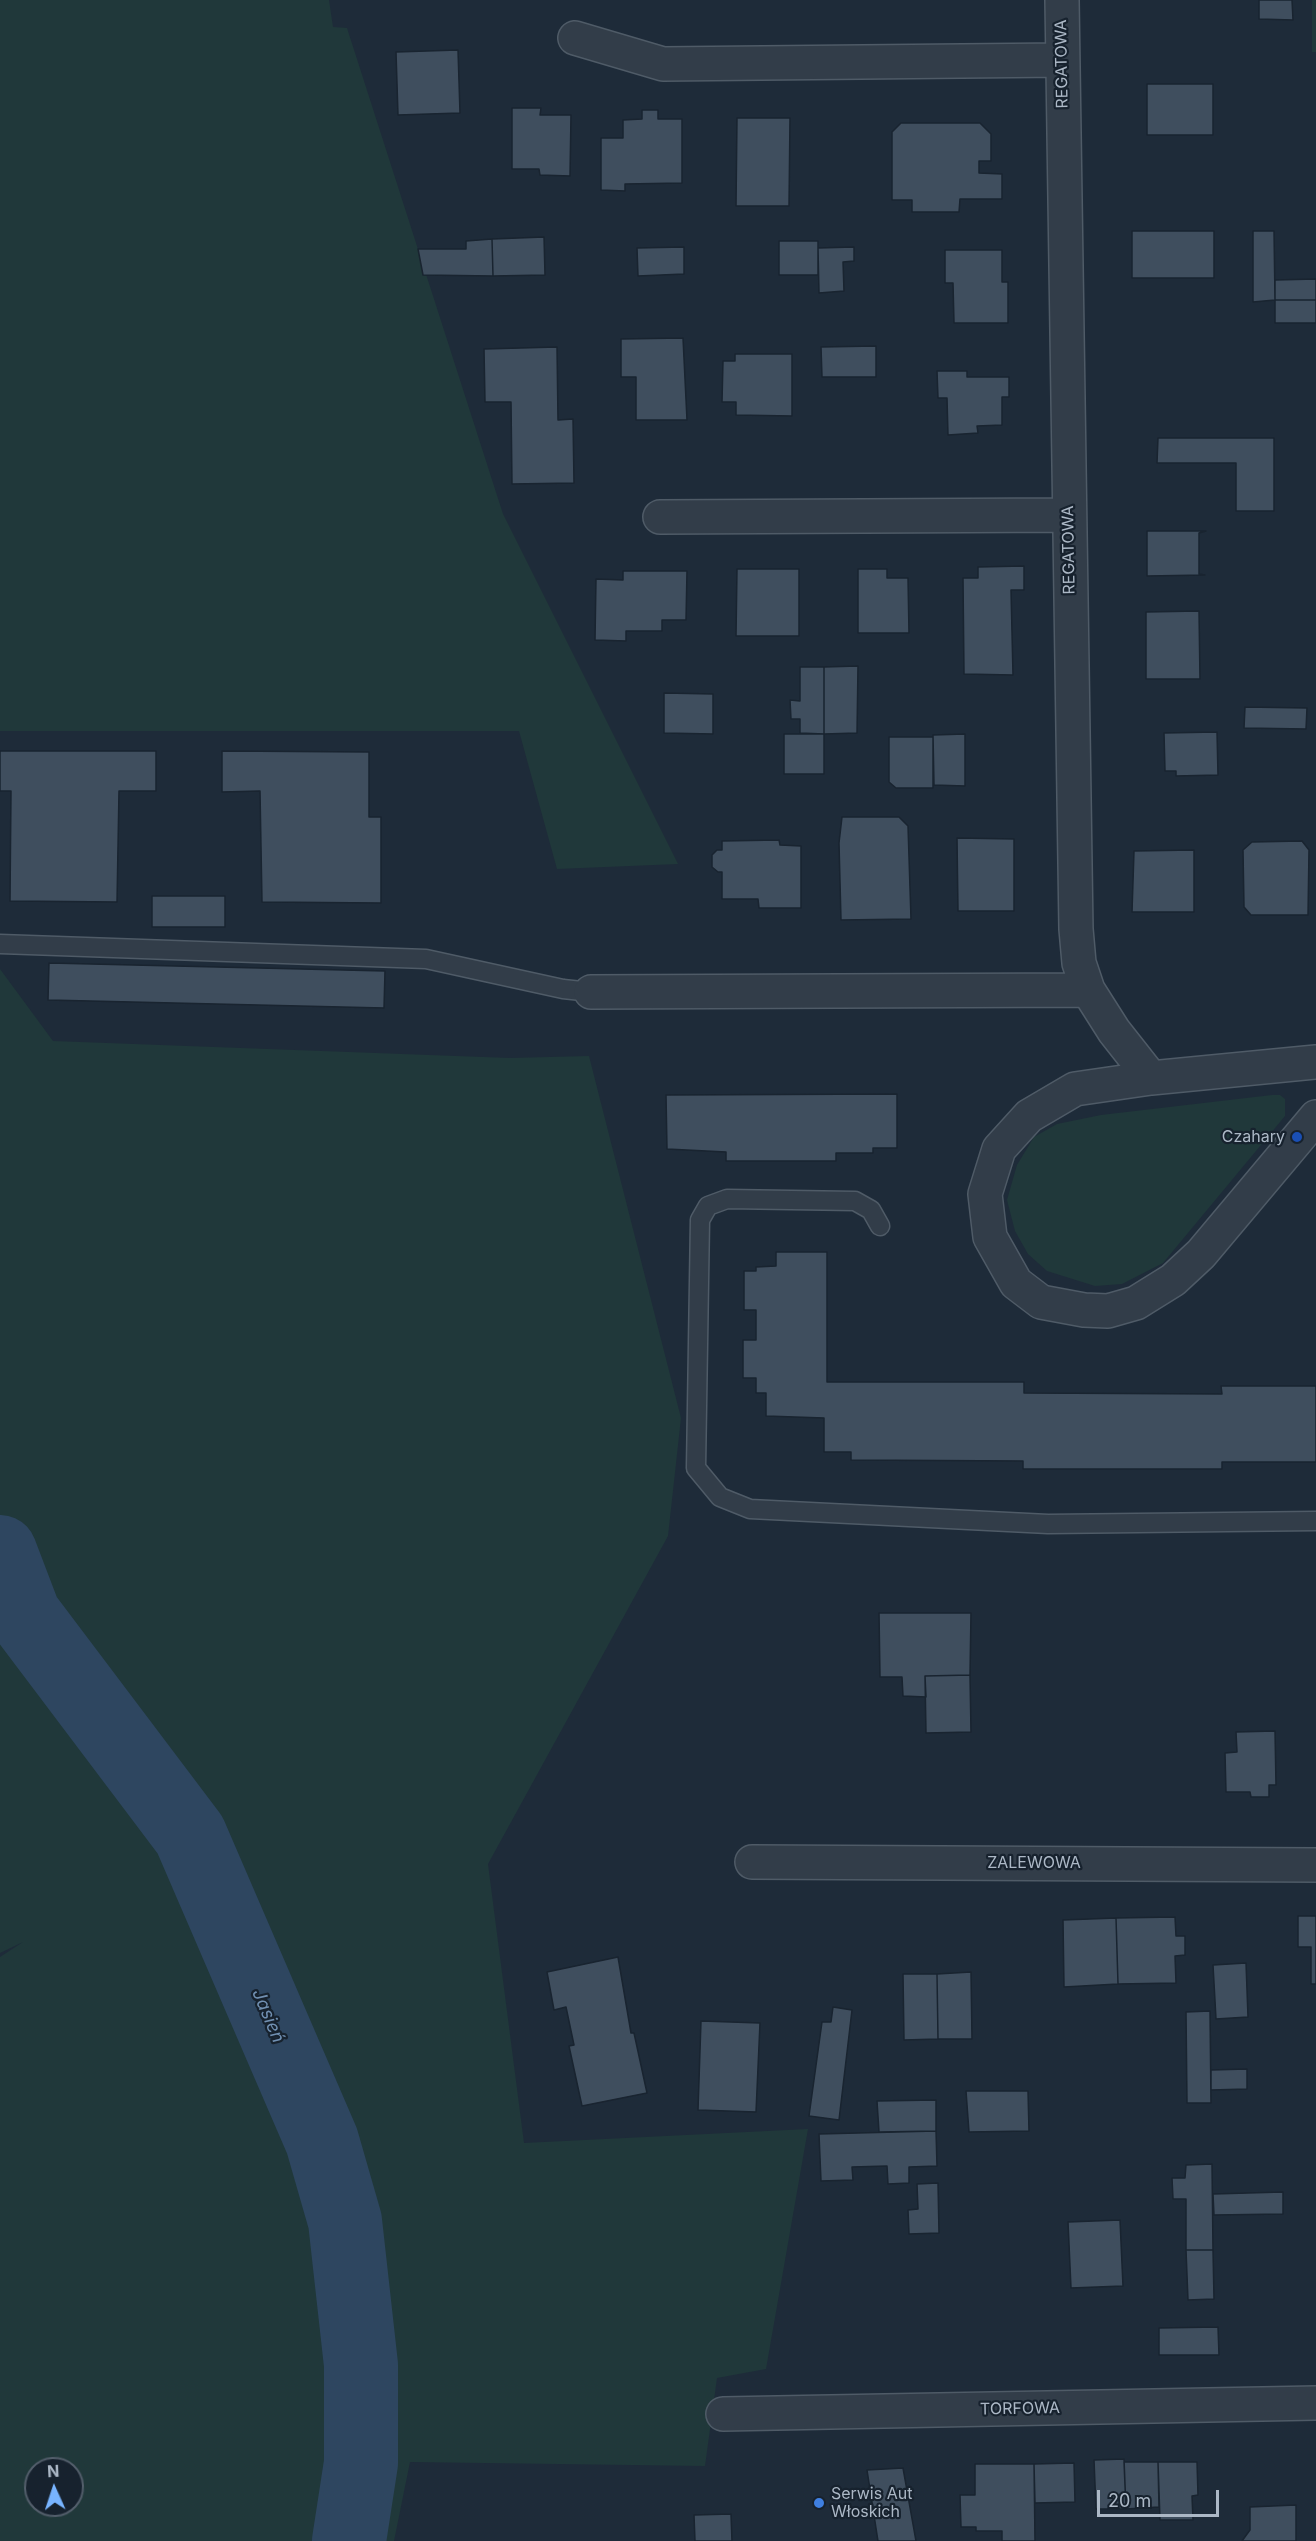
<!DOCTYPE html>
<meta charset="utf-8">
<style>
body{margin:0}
#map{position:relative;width:1316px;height:2541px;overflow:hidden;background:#1e2b39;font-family:Inter,sans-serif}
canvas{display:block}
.north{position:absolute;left:24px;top:2457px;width:60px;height:60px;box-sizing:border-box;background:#17222e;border:2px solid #535e6b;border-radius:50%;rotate:357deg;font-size:16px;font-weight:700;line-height:24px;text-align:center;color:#acb8c6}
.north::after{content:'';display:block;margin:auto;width:21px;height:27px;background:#78b4ff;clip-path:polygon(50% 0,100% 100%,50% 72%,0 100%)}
.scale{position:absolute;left:1097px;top:2490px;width:122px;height:27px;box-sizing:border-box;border:3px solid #acb8c6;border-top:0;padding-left:8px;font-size:18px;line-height:21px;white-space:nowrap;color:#acb8c6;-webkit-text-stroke:4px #17222e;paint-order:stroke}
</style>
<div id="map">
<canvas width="1316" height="2541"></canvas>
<div class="north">N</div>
<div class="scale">20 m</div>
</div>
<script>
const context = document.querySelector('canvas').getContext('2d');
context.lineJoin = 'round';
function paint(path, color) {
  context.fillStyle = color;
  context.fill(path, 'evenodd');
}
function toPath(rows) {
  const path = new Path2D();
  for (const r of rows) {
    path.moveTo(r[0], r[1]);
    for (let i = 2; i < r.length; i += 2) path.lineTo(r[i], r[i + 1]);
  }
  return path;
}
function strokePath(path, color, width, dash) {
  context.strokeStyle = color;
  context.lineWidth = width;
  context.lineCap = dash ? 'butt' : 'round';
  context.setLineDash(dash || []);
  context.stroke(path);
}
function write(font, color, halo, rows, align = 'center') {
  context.font = font + ' Inter,sans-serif';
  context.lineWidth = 4.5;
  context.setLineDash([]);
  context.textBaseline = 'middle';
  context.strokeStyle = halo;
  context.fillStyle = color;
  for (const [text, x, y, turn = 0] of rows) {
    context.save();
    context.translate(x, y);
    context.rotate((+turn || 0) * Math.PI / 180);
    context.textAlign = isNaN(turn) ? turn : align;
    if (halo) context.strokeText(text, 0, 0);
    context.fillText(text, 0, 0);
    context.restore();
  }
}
paint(toPath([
 [0,0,329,0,333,27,347,28,503,514,678,864,557,869,519,731,0,731],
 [1312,0,1316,0,1316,52,1312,52],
 [0,969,53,1041,510,1058,589,1056,681,1418,668,1536,488,1864,524,2143,808,2129,766,2369,717,2378,705,2466,410,2462,394,2541,0,2541,0,1957,23,1942,0,1953],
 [36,2469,72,2469,72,2505,36,2505],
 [1272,1095,1280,1095,1285,1099,1285,1116,1163,1263,1122,1284,1095,1286,1047,1271,1028,1254,1015,1231,1007,1200,1017,1165,1034,1137,1057,1124,1101,1115]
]), '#20383a');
strokePath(toPath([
 [0,1552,24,1615,190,1835,322,2141,345,2221,361,2365,361,2463,349,2541]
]), '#2e4660', 74);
const building = toPath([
 [1259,0,1292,0,1293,20,1259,19,1259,0],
 [458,50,460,113,398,115,396,52,458,50],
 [1147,84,1213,84,1213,135,1147,135,1147,84],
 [512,108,541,108,540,115,571,115,570,176,540,175,539,169,512,169,512,108],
 [642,110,658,110,658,119,682,119,682,183,625,184,625,191,601,190,601,138,623,138,623,120,642,119,642,110],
 [737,118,790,118,789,206,736,206,737,118],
 [901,123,980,123,991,134,991,161,979,161,979,173,1002,174,1002,199,960,199,959,212,912,212,912,200,892,200,892,132,901,123],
 [1132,231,1214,231,1214,278,1132,278,1132,231],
 [1253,231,1274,231,1275,300,1253,302,1253,231],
 [544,237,545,275,493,276,492,239,544,237],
 [492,239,493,276,423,275,418,249,466,249,466,241,492,239],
 [779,241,818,241,818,275,779,275,779,241],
 [684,247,684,274,638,276,637,248,684,247],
 [854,247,854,261,843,262,844,291,819,293,818,248,854,247],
 [945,250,1002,250,1002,282,1008,282,1008,323,954,323,953,283,945,283,945,250],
 [1316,279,1316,300,1275,300,1275,280,1316,279],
 [1275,300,1316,300,1316,323,1275,323,1275,300],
 [683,338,687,420,636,420,636,377,621,377,621,339,683,338],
 [876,346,876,377,822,377,821,347,876,346],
 [557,347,558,420,573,419,574,483,512,484,511,402,485,402,484,349,557,347],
 [735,354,792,354,792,416,736,415,736,402,722,402,723,361,735,361,735,354],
 [937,371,967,371,967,377,1009,377,1009,397,1002,397,1002,425,977,426,978,433,948,435,947,398,938,398,937,371],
 [1158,438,1274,438,1274,511,1236,511,1236,463,1157,463,1158,438],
 [1147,531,1206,531,1199,533,1199,574,1205,575,1147,576,1147,531],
 [1024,566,1024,590,1011,590,1013,675,964,674,963,578,978,578,978,567,1024,566],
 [737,569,799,569,799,636,736,636,737,569],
 [858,569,887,569,887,578,908,578,909,633,858,633,858,569],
 [623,571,687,571,686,620,662,620,662,631,626,631,626,641,595,640,596,579,623,580,623,571],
 [1199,611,1200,679,1146,679,1146,612,1199,611],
 [858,666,857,733,824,734,824,667,858,666],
 [800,667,824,667,824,734,800,733,800,719,791,719,790,700,800,701,800,667],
 [664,693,713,694,713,734,664,733,664,693],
 [1245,707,1307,708,1306,729,1244,728,1245,707],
 [1217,732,1218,775,1176,776,1176,771,1165,771,1164,733,1217,732],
 [784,734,824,734,824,774,784,774,784,734],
 [965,734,965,786,934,785,933,735,965,734],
 [889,737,933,737,933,788,896,788,889,782,889,737],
 [0,751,156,751,156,791,119,791,117,902,10,901,11,791,0,791,0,751],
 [222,751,369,752,369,817,381,817,381,903,262,902,260,791,222,792,222,751],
 [842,817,899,817,908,826,911,919,841,920,839,843,842,817],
 [957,838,1014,839,1014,911,958,911,957,838],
 [779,840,780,845,801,846,801,908,759,908,758,899,722,899,722,872,718,872,712,867,712,855,717,850,722,850,722,841,779,840],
 [1302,841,1309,850,1308,915,1251,915,1244,907,1243,850,1252,842,1302,841],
 [1194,850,1194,912,1132,912,1134,851,1194,850],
 [152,896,225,896,225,927,152,927,152,896],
 [49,963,385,971,384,1008,48,1000,49,963],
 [897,1094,897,1148,873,1148,873,1153,836,1153,836,1161,726,1161,726,1152,667,1149,666,1095,897,1094],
 [776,1252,827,1252,827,1382,1024,1382,1024,1393,1222,1394,1221,1386,1316,1386,1316,1462,1222,1462,1222,1469,1023,1469,1023,1461,851,1460,851,1452,824,1452,824,1418,766,1416,766,1393,756,1393,756,1378,743,1378,743,1340,756,1340,756,1310,744,1310,744,1271,756,1271,756,1267,776,1266,776,1252],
 [879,1613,971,1613,970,1675,925,1676,926,1697,903,1696,902,1677,880,1677,879,1613],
 [970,1675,971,1732,926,1733,925,1676,970,1675],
 [1275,1731,1276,1785,1269,1785,1269,1797,1251,1797,1250,1792,1226,1792,1225,1753,1237,1752,1236,1732,1275,1731],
 [1298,1916,1316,1916,1316,1984,1311,1984,1311,1947,1298,1947,1298,1916],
 [1175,1917,1176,1936,1185,1936,1185,1955,1175,1956,1176,1983,1118,1984,1116,1918,1175,1917],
 [1116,1918,1118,1984,1064,1987,1063,1920,1116,1918],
 [618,1957,631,2033,634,2033,647,2093,582,2106,569,2046,574,2045,566,2007,554,2010,547,1972,618,1957],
 [1246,1963,1248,2017,1216,2019,1213,1965,1246,1963],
 [971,1972,972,2039,938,2039,937,1974,971,1972],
 [903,1974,937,1974,938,2039,904,2040,903,1974],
 [833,2007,852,2010,839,2120,809,2116,822,2022,831,2022,833,2007],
 [1210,2011,1211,2103,1187,2103,1186,2012,1210,2011],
 [701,2021,760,2023,756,2112,698,2110,701,2021],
 [1247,2069,1247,2089,1211,2090,1211,2070,1247,2069],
 [966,2091,1028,2091,1029,2131,969,2132,966,2091],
 [936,2100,936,2131,879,2132,877,2101,936,2100],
 [936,2131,937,2166,909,2167,909,2183,888,2184,887,2166,852,2167,853,2180,821,2181,819,2134,936,2131],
 [1212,2164,1213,2250,1186,2250,1186,2199,1173,2199,1172,2178,1185,2178,1186,2165,1212,2164],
 [938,2183,939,2233,909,2234,908,2210,918,2209,917,2184,938,2183],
 [1283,2192,1283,2214,1214,2215,1213,2194,1283,2192],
 [1120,2220,1123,2286,1071,2288,1068,2222,1120,2220],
 [1186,2250,1213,2250,1214,2299,1188,2300,1186,2250],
 [1218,2327,1219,2355,1159,2355,1159,2328,1218,2327],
 [1124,2459,1126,2509,1096,2509,1094,2460,1124,2459],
 [1124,2462,1158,2462,1159,2507,1126,2509,1124,2462],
 [1158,2462,1197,2462,1198,2495,1192,2496,1193,2520,1160,2520,1158,2462],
 [1074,2463,1075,2502,1035,2503,1034,2464,1074,2463],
 [975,2464,1034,2464,1035,2541,1002,2541,1002,2531,976,2531,976,2527,961,2527,960,2495,975,2495,975,2464],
 [903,2468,916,2541,878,2541,867,2470,903,2468],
 [1296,2505,1296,2541,1242,2541,1250,2530,1250,2507,1296,2505],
 [731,2514,732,2541,695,2541,694,2515,731,2514]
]);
paint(building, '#3f4e5e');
strokePath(building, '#192430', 1.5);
const service = toPath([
 [0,944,426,959,563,989,591,992],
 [880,1226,871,1210,855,1201,727,1199,708,1206,700,1220,696,1468,720,1497,750,1509,1048,1524,1316,1521]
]);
const minor = toPath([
 [1062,0,1076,929,1079,963,1088,990,1114,1031,1151,1078],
 [575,38,663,64,1062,60],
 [660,517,1068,515],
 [591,992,1088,990],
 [1316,1062,1151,1078,1075,1089,1029,1116,999,1149,985,1194,990,1237,1016,1283,1041,1302,1084,1310,1108,1311,1136,1303,1173,1280,1201,1254,1316,1117],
 [752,1862,1316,1865],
 [723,2414,1316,2403]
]);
strokePath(service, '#4f5b67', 21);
strokePath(minor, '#4f5b67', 36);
strokePath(service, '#323d49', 18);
strokePath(minor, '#323d49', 33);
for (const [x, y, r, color] of [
 [1297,1137,6,"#1a4fb4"],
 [819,2503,6,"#3f7fe0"]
]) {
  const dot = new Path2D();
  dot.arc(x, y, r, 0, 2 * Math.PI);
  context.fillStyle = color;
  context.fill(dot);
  strokePath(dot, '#17222e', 2);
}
write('16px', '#acb8c6', '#17222e', [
 ["REGATOWA",1062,64,-91],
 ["REGATOWA",1069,550,-91],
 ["ZALEWOWA",1034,1863],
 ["TORFOWA",1020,2409,-1]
]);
write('16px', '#acb8c6', '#17222e', [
 ["Czahary",1285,1137],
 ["Serwis Aut",831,2494,"left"],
 ["Włoskich",831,2512,"left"]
], 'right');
write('italic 18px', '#7190b2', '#17222e', [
 ["Jasień",268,2016,67]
]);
</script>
